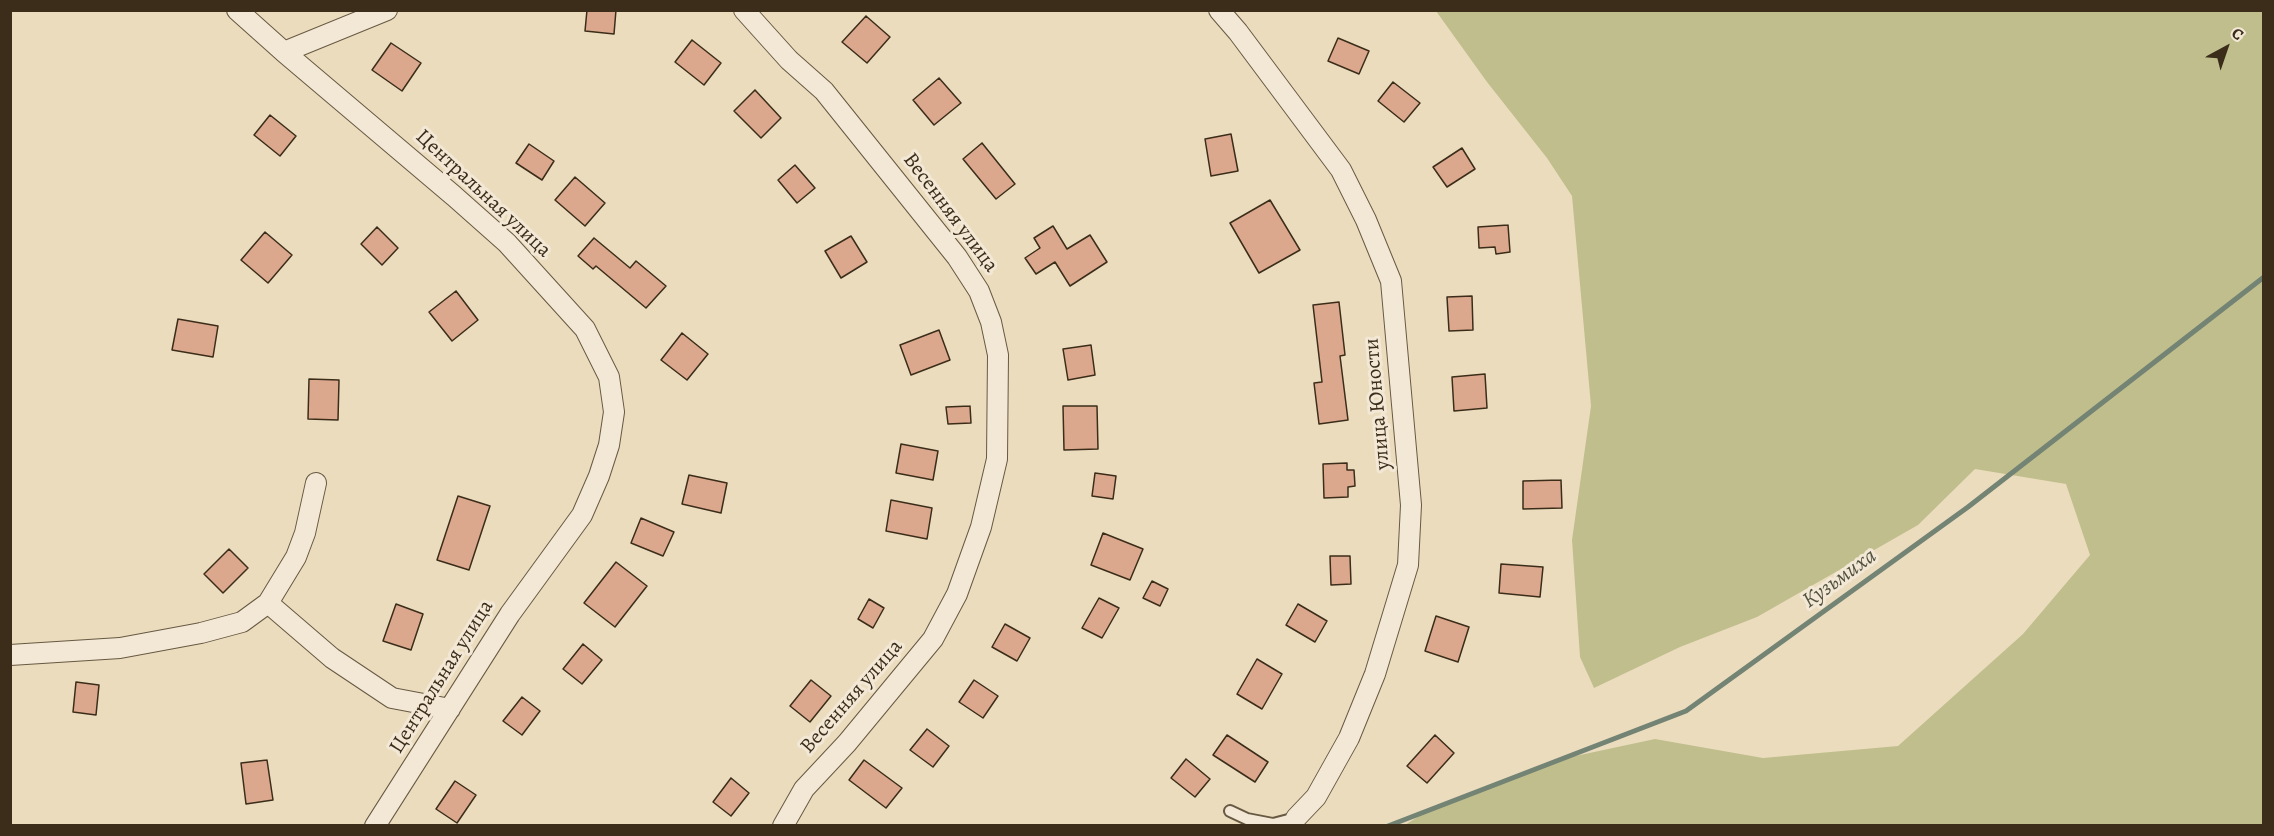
<!DOCTYPE html>
<meta charset="utf-8">
<style>
body{margin:0}
#map{position:relative;width:2274px;height:836px;overflow:hidden;background:#ebdcbe;font-family:Alegreya,serif}
canvas{display:block}
.frame{position:absolute;inset:0;border:12px solid #3b2d19;pointer-events:none}
.north{position:absolute;left:2196px;top:18px;width:60px;height:60px;-webkit-text-stroke:4px #f2e8d5;paint-order:stroke;rotate:40deg;font-size:16px;font-weight:700;line-height:24px;text-align:center;color:#3b2d19}
.north::after{content:'';display:block;margin:auto;width:21px;height:27px;background:#3b2d19;clip-path:polygon(50% 0,100% 100%,50% 72%,0 100%)}
</style>
<div id="map">
<canvas width="2274" height="836"></canvas>
<div class="frame"></div>
<div class="north">С</div>
</div>
<script>
const context = document.querySelector('canvas').getContext('2d');
context.lineJoin = 'round';
function paint(path, color) {
  context.fillStyle = color;
  context.fill(path, 'evenodd');
}
function toPath(rows) {
  const path = new Path2D();
  for (const r of rows) {
    path.moveTo(r[0], r[1]);
    for (let i = 2; i < r.length; i += 2) path.lineTo(r[i], r[i + 1]);
  }
  return path;
}
function strokePath(path, color, width, dash) {
  context.strokeStyle = color;
  context.lineWidth = width;
  context.lineCap = dash ? 'butt' : 'round';
  context.setLineDash(dash || []);
  context.stroke(path);
}
function write(font, color, halo, rows, align = 'center') {
  context.font = font + ' Alegreya,serif';
  context.lineWidth = 6;
  context.setLineDash([]);
  context.textBaseline = 'middle';
  context.strokeStyle = halo;
  context.fillStyle = color;
  for (const [text, x, y, turn = 0] of rows) {
    context.save();
    context.translate(x, y);
    context.rotate((+turn || 0) * Math.PI / 180);
    context.textAlign = isNaN(turn) ? turn : align;
    if (halo) context.strokeText(text, 0, 0);
    context.fillText(text, 0, 0);
    context.restore();
  }
}
paint(toPath([
 [1436,11,2263,11,2263,825,1405,825,1430,809,1566,758,1655,739,1763,758,1898,746,2023,634,2090,555,2066,484,1975,469,1918,525,1757,617,1680,647,1594,688,1580,657,1572,540,1591,406,1572,196,1547,158,1487,82]
]), '#c0be8c');
strokePath(toPath([
 [1388,826,1686,711,1968,507,2264,277]
]), '#738374', 5);
const building = toPath([
 [587,10,616,10,614,34,585,31,587,10],
 [866,16,890,37,867,63,842,42,866,16],
 [1338,38,1369,51,1359,74,1328,61,1338,38],
 [692,40,721,63,704,85,675,62,692,40],
 [391,43,421,63,402,91,372,70,391,43],
 [939,78,961,103,934,125,913,100,939,78],
 [1393,82,1420,103,1404,122,1378,101,1393,82],
 [755,90,781,118,761,138,734,111,755,90],
 [270,115,296,136,280,156,254,135,270,115],
 [1231,134,1238,171,1211,176,1205,139,1231,134],
 [982,143,1015,184,996,199,963,159,982,143],
 [529,144,554,161,542,180,516,163,529,144],
 [1462,148,1475,169,1447,187,1433,167,1462,148],
 [795,165,815,188,797,203,778,180,795,165],
 [575,177,605,203,585,226,555,200,575,177],
 [1270,200,1300,250,1259,273,1230,223,1270,200],
 [1508,225,1510,252,1496,254,1495,247,1479,248,1478,227,1508,225],
 [1053,226,1067,249,1090,235,1107,262,1070,286,1055,262,1036,274,1025,258,1040,248,1034,238,1053,226],
 [377,227,398,248,382,265,361,244,377,227],
 [265,232,292,255,268,283,241,260,265,232],
 [851,236,867,262,841,278,825,251,851,236],
 [594,238,630,268,636,261,666,286,646,308,596,266,593,269,578,256,594,238],
 [456,291,478,320,452,341,429,312,456,291],
 [1472,296,1473,330,1449,331,1447,297,1472,296],
 [1339,302,1345,355,1340,356,1348,420,1319,424,1314,383,1322,382,1313,305,1339,302],
 [178,319,218,326,213,357,172,350,178,319],
 [939,330,950,360,911,375,900,345,939,330],
 [682,333,708,354,687,380,661,360,682,333],
 [1091,345,1095,375,1068,380,1063,349,1091,345],
 [1485,374,1487,408,1454,411,1452,377,1485,374],
 [309,379,339,380,338,420,308,419,309,379],
 [970,406,971,423,948,424,946,407,970,406],
 [1063,406,1097,406,1098,449,1064,450,1063,406],
 [901,444,938,451,933,480,896,473,901,444],
 [1347,463,1347,470,1354,470,1355,486,1348,487,1348,497,1324,498,1323,464,1347,463],
 [1095,473,1116,476,1113,499,1092,496,1095,473],
 [689,475,727,483,721,513,682,504,689,475],
 [1561,480,1562,508,1523,509,1523,481,1561,480],
 [458,496,490,506,469,570,437,560,458,496],
 [891,500,932,508,927,539,886,531,891,500],
 [641,518,674,532,663,556,631,543,641,518],
 [1103,533,1143,549,1130,580,1091,565,1103,533],
 [229,549,248,568,223,593,204,574,229,549],
 [1330,556,1350,556,1351,584,1331,585,1330,556],
 [616,562,647,586,615,627,584,603,616,562],
 [1501,564,1543,567,1540,597,1499,593,1501,564],
 [1152,581,1168,589,1160,606,1143,598,1152,581],
 [1099,598,1119,608,1102,638,1082,628,1099,598],
 [869,599,884,608,873,628,858,619,869,599],
 [396,604,423,614,411,650,383,641,396,604],
 [1298,604,1327,621,1315,642,1286,625,1298,604],
 [1436,616,1469,627,1458,662,1425,651,1436,616],
 [1005,624,1030,638,1017,661,992,647,1005,624],
 [583,644,602,660,582,684,563,669,583,644],
 [1257,659,1282,674,1262,709,1237,694,1257,659],
 [811,680,831,696,810,722,790,706,811,680],
 [974,680,998,696,983,718,959,702,974,680],
 [76,682,99,685,96,715,73,712,76,682],
 [522,697,540,711,522,735,503,721,522,697],
 [927,729,949,746,933,767,910,750,927,729],
 [1227,735,1268,762,1255,782,1213,755,1227,735],
 [1435,735,1454,753,1427,783,1407,766,1435,735],
 [1186,759,1210,779,1195,797,1171,778,1186,759],
 [267,760,273,800,246,804,241,763,267,760],
 [864,760,902,788,886,808,849,780,864,760],
 [731,778,749,793,731,816,713,802,731,778],
 [455,781,476,795,457,823,436,809,455,781]
]);
paint(building, '#dba88d');
strokePath(building, '#3b2d19', 1.5);
const service = toPath([
 [1230,811,1247,819,1273,824,1296,818]
]);
const minor = toPath([
 [237,10,284,52,454,196,507,243,585,329,609,377,614,412,609,445,599,476,582,515,510,614,375,826],
 [744,10,789,60,824,91,957,257,979,291,991,322,998,355,997,459,981,527,957,594,933,639,847,743,804,789,783,826],
 [1219,10,1238,32,1341,170,1366,220,1391,281,1411,505,1408,565,1375,674,1349,738,1316,797,1296,818],
 [284,52,387,10],
 [268,603,332,658,392,698,450,709],
 [10,655,120,648,201,633,242,622,268,603,296,557,305,533,316,483]
]);
strokePath(service, '#675942', 14);
strokePath(minor, '#675942', 22);
strokePath(service, '#f2e8d5', 10);
strokePath(minor, '#f2e8d5', 20);
write('21px', '#3b2d19', '#f2e8d5', [
 ["Центральная улица",483,194,43],
 ["Весенняя улица",950,213,53],
 ["улица Юности",1378,404,-95],
 ["Центральная улица",442,677,-58],
 ["Весенняя улица",852,697,-49]
]);
write('italic 22px', '#52513f', '#f2e8d5', [
 ["Кузьмиха",1840,579,-36]
]);
</script>
